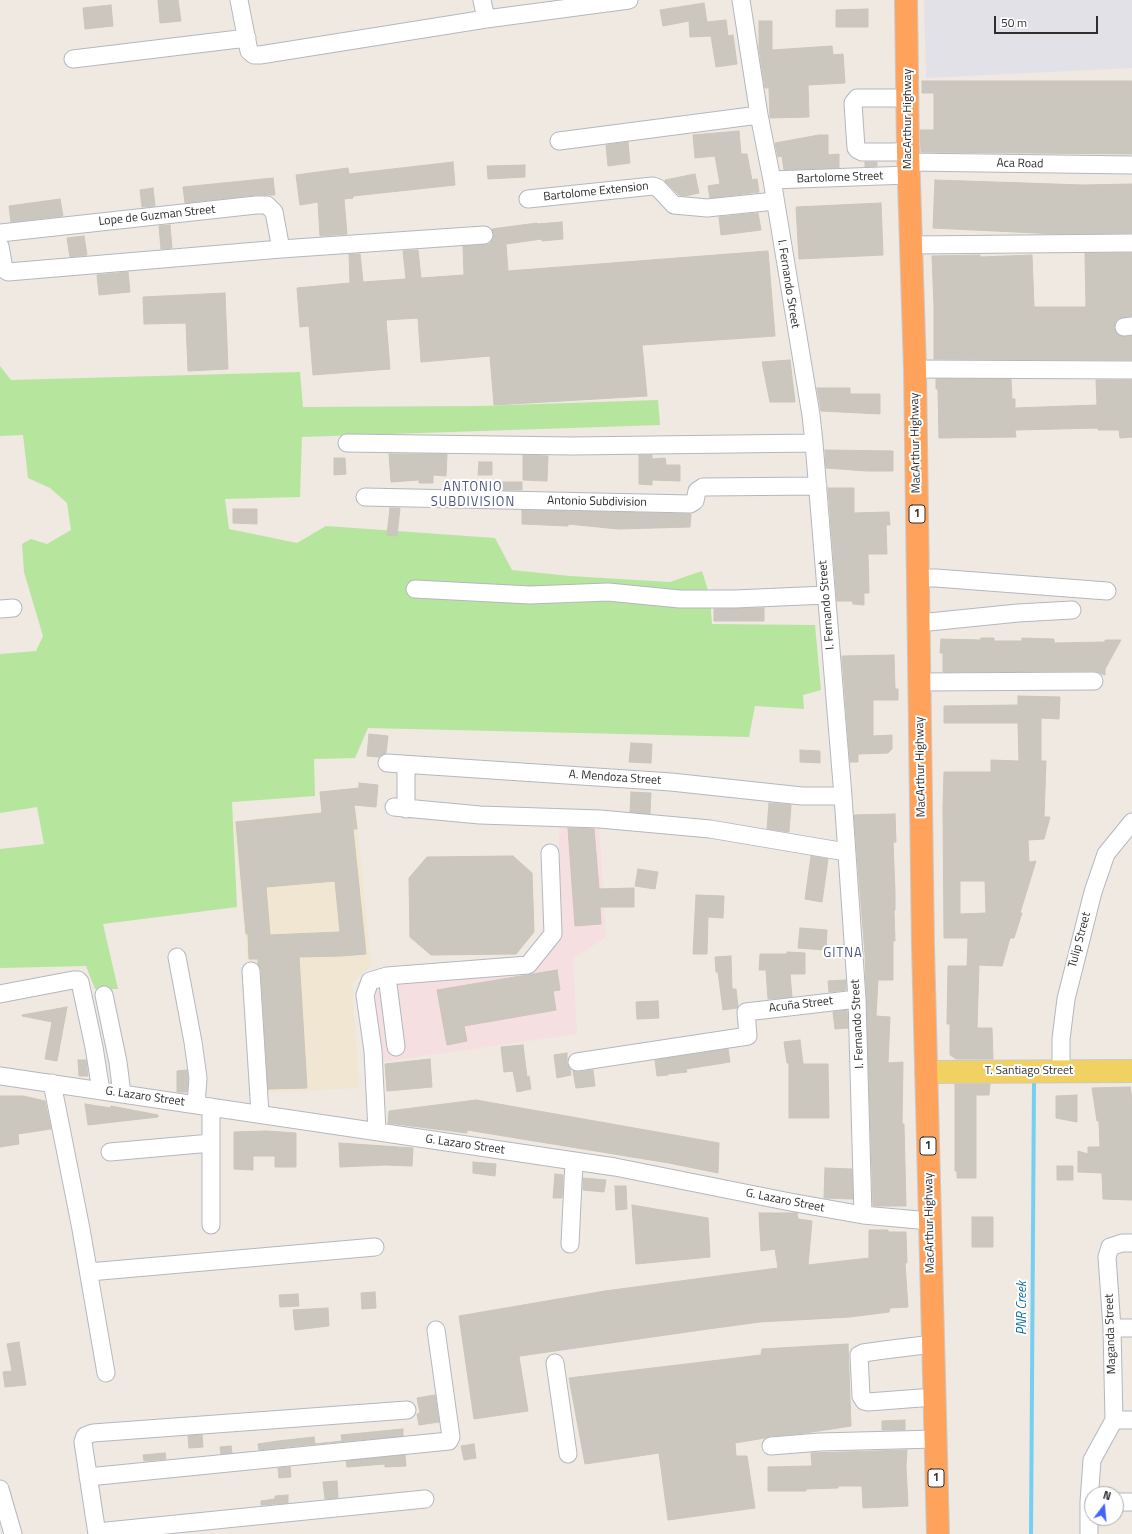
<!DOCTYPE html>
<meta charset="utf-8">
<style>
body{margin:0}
#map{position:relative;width:1132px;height:1534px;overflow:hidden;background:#efe9e1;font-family:"Titillium Web",sans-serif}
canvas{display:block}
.north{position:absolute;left:1084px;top:1486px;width:40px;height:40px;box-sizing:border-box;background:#fff;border:1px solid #ababab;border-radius:50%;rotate:16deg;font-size:11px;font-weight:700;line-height:16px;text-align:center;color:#2e2e2e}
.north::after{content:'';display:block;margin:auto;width:14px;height:18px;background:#4264fb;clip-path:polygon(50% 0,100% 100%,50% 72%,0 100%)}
.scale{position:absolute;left:994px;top:16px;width:104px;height:18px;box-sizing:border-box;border:2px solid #2e2e2e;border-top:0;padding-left:5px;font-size:12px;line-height:14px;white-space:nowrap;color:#2e2e2e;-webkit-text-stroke:3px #fff;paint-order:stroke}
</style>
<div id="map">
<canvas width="1132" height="1534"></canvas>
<div class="north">N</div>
<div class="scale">50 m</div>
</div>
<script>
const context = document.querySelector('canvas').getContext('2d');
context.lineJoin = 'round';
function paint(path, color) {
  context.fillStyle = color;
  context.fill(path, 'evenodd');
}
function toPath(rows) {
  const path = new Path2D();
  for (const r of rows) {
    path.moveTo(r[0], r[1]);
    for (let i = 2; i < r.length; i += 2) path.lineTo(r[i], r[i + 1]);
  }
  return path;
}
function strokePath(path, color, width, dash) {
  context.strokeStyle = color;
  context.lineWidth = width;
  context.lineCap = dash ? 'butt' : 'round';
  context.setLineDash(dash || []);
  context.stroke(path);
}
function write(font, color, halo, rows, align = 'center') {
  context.font = font + ' "Titillium Web",sans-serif';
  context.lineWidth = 4;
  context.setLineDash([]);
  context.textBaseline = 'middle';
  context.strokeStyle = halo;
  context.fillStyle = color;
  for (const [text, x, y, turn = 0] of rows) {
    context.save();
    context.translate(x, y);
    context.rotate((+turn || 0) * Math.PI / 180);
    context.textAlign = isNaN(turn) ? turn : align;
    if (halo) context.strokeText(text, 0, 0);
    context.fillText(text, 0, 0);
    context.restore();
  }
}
paint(toPath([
 [924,0,1132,0,1132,68,926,78]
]), '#e3e1e8');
paint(toPath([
 [356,808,371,966,352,983,359,1088,260,1093,234,821]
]), '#f0e6d1');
paint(toPath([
 [559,824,599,825,606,937,573,959,577,1034,382,1062,374,987,380,979,537,966,560,937]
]), '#f5dfe0');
paint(toPath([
 [0,366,11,380,300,372,303,407,480,406,658,400,660,425,302,437,300,497,225,499,229,529,297,543,326,526,495,538,512,570,570,576,670,582,702,571,710,597,712,624,815,625,821,690,803,695,804,709,755,706,749,737,368,728,355,758,314,759,315,796,232,802,237,907,103,924,118,989,95,989,86,966,0,968,0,849,44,844,37,807,0,813,0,654,36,651,43,636,24,572,22,544,31,539,47,544,71,530,67,503,50,488,28,478,23,435,0,436]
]), '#b6e59e');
strokePath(toPath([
 [1031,1534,1034,1081]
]), '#75cff0', 4);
const building = toPath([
 [158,0,178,0,181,21,160,23,158,0],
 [704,3,707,22,726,20,728,36,733,35,737,64,716,67,711,36,690,37,689,21,663,26,660,10,704,3],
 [111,5,113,26,85,29,83,8,111,5],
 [868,9,868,27,836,27,836,10,868,9],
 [759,21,772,21,772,50,832,46,833,55,843,54,845,83,808,85,809,117,770,118,769,88,765,88,759,49,759,21],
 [922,81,1132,81,1132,154,921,152,920,130,934,130,934,93,922,93,922,81],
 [739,131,741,154,747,154,752,180,757,179,759,192,710,198,708,186,720,184,715,156,695,158,693,135,739,131],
 [819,135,828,135,828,155,839,154,839,168,784,170,782,156,778,157,775,143,819,135],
 [628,142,630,163,608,166,606,145,628,142],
 [453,162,455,185,353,196,353,198,344,199,347,234,320,236,318,202,300,205,296,175,348,168,349,174,453,162],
 [865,162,877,162,877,166,865,167,865,162],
 [525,165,525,177,488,179,487,166,525,165],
 [695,174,699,193,685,196,679,195,665,181,665,180,695,174],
 [273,178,275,195,255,195,185,203,183,187,273,178],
 [935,180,1083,185,1132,184,1132,233,1057,234,933,228,935,180],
 [153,188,155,206,142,207,140,190,153,188],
 [60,199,63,216,11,222,9,206,60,199],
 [881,203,883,255,799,259,796,207,881,203],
 [758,213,761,230,721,235,719,217,758,213],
 [562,222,563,239,542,241,542,239,506,244,508,271,768,251,775,336,642,345,647,396,494,405,490,356,421,362,418,318,386,320,390,369,313,375,309,326,300,327,297,288,350,283,349,254,360,254,363,282,406,279,403,251,418,250,421,278,464,275,463,246,490,244,494,235,492,229,537,223,537,224,562,222],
 [170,225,172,248,161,249,159,226,170,225],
 [84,236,87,255,70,257,67,238,84,236],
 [1085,253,1132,253,1132,316,1118,319,1115,323,1114,328,1116,333,1120,336,1132,336,1132,360,934,359,934,306,932,256,980,255,980,257,1032,255,1034,307,1086,307,1085,253],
 [128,272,130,292,99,295,97,275,128,272],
 [225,293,228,369,188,371,186,323,144,324,143,297,225,293],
 [790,360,795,402,770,402,762,362,790,360],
 [936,379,1011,379,1012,399,1015,399,1015,408,1097,405,1096,380,1132,380,1132,437,1120,438,1119,430,1098,430,1098,428,1015,430,1016,437,939,438,938,389,936,389,936,379],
 [817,388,850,388,850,394,880,394,880,414,821,411,817,388],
 [825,450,893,451,893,471,867,471,826,468,825,450],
 [389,454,447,454,446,476,433,475,433,483,419,483,419,480,391,482,389,454],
 [523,455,548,456,547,481,523,480,523,455],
 [639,455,652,455,652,459,665,458,666,465,680,465,680,481,652,480,652,485,639,484,639,455],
 [334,458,345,458,346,474,334,475,334,458],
 [479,462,492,462,492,475,478,475,479,462],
 [503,482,522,482,522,490,503,490,503,482],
 [828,488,854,488,854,513,889,512,890,525,886,525,887,554,868,554,869,593,864,593,864,605,853,604,852,601,837,601,828,488],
 [390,508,400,508,397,536,387,535,390,508],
 [233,509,257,509,257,524,233,523,233,509],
 [522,510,691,514,690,527,618,529,568,524,568,526,522,524,522,510],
 [764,608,764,621,714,621,714,609,764,608],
 [981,638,994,638,994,641,1022,641,1022,638,1054,639,1054,643,1105,642,1105,640,1121,640,1105,669,1105,675,1094,671,943,672,943,653,940,653,941,639,981,640,981,638],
 [894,655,895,689,898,689,898,700,873,700,873,736,892,735,892,749,888,753,858,754,858,762,850,762,842,656,894,655],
 [1018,696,1060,697,1059,719,1041,718,1041,761,1046,761,1044,817,1050,817,1044,839,1028,840,1029,862,1036,861,1020,913,1022,913,1014,938,1010,938,1002,966,979,965,977,1028,992,1028,993,1059,956,1059,950,1055,950,1024,947,1024,948,966,967,966,968,938,944,938,943,808,944,772,991,772,991,760,1019,761,1018,723,944,723,944,706,1018,705,1018,696],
 [960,881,985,881,986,913,960,914,960,881],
 [369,734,388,736,386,753,379,757,367,756,369,734],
 [631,743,652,744,651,763,629,762,631,743],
 [800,750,820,751,820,763,800,762,800,750],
 [359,783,378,785,376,807,354,805,357,829,353,829,366,954,342,956,299,957,307,1088,268,1089,261,970,258,964,258,959,249,959,248,934,246,934,236,822,322,813,320,792,359,788,359,783],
 [335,881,340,932,270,935,266,887,335,881],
 [631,792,651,793,650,814,630,812,631,792],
 [769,803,791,805,789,832,767,829,769,803],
 [895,814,896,842,893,842,895,892,895,910,894,910,895,941,893,941,893,980,878,980,876,1016,890,1017,888,1063,903,1062,902,1124,904,1124,906,1206,873,1206,865,954,854,815,895,814],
 [568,828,594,829,599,889,634,888,634,907,600,907,601,924,575,926,568,828],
 [513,856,532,873,534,932,516,954,431,955,410,937,409,878,427,857,513,856],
 [811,856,828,859,822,902,805,899,811,856],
 [638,869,658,872,655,889,635,886,638,869],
 [696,895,724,896,723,918,708,917,707,954,693,954,696,895],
 [800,928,827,930,826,950,798,948,800,928],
 [787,952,805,953,805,974,790,974,792,997,768,999,766,970,759,970,760,954,787,954,787,952],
 [731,956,732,989,736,989,738,1007,737,1008,723,1010,718,972,716,972,715,957,731,956],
 [557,970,560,990,553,991,556,1010,464,1026,467,1041,447,1045,437,990,557,970],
 [846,980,846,990,829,992,828,981,846,980],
 [658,1001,659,1018,637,1019,636,1002,658,1001],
 [67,1007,57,1061,45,1059,52,1022,22,1016,22,1015,67,1007],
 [847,1010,848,1028,835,1029,833,1012,847,1010],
 [800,1040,803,1064,828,1064,829,1118,789,1118,789,1063,787,1063,784,1042,800,1040],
 [523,1045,527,1077,529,1076,531,1089,517,1092,513,1071,504,1072,501,1047,523,1045],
 [728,1049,730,1062,686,1069,687,1072,668,1074,668,1075,657,1076,655,1060,728,1049],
 [567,1053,567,1064,570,1069,571,1075,557,1078,554,1055,567,1053],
 [430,1059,432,1087,387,1091,385,1064,430,1059],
 [78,1060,86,1060,88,1076,79,1076,78,1060],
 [187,1070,188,1078,187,1092,177,1092,177,1071,187,1070],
 [593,1070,595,1086,576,1088,573,1071,578,1072,593,1070],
 [955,1084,990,1084,989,1095,976,1095,976,1178,957,1178,957,1171,955,1171,955,1084],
 [1130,1087,1132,1098,1132,1200,1103,1199,1102,1173,1078,1172,1078,1151,1088,1154,1088,1147,1100,1147,1099,1121,1097,1121,1092,1088,1130,1087],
 [1077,1095,1077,1122,1056,1118,1056,1096,1077,1095],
 [0,1096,23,1096,45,1101,51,1129,18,1134,19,1144,0,1147,0,1096],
 [476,1100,719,1143,718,1173,669,1163,467,1130,467,1133,388,1123,389,1111,476,1100],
 [85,1104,111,1108,111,1106,158,1115,158,1117,88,1125,85,1104],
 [266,1131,296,1133,296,1167,275,1167,275,1156,253,1156,253,1170,234,1169,234,1132,266,1131],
 [339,1143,413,1148,412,1166,386,1165,340,1167,339,1143],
 [473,1162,496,1164,495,1176,473,1173,473,1162],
 [1057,1166,1073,1166,1073,1180,1057,1180,1057,1166],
 [825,1168,852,1169,853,1199,824,1198,825,1168],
 [555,1174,563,1175,562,1198,553,1198,555,1174],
 [583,1178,606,1180,604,1192,583,1190,583,1178],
 [615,1186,626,1186,627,1209,616,1210,615,1186],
 [632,1205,708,1218,710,1257,636,1264,632,1205],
 [759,1213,797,1213,798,1219,812,1221,808,1265,869,1258,869,1230,888,1230,888,1232,906,1232,907,1263,905,1263,908,1307,890,1308,889,1312,850,1317,760,1322,701,1330,520,1356,519,1357,528,1411,474,1419,459,1316,605,1291,778,1268,775,1249,761,1251,759,1213],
 [972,1217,993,1217,993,1247,972,1247,972,1217],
 [375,1292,376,1308,362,1309,361,1293,375,1292],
 [298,1294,299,1306,280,1307,279,1295,298,1294],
 [328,1308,329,1326,295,1330,293,1310,328,1308],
 [19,1342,26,1385,5,1387,3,1372,12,1371,7,1344,19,1342],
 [848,1344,851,1426,799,1434,770,1436,765,1438,735,1443,736,1456,747,1456,755,1508,668,1520,659,1453,585,1464,569,1378,761,1355,762,1349,848,1344],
 [435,1395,439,1422,419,1425,417,1414,420,1413,417,1398,435,1395],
 [905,1420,905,1430,882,1430,882,1421,905,1420],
 [403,1429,403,1436,315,1444,342,1441,341,1435,403,1429],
 [202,1435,203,1447,189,1448,188,1436,202,1435],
 [314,1437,315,1444,259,1450,258,1444,278,1441,314,1437],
 [474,1444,476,1458,464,1460,461,1446,474,1444],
 [231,1446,232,1453,221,1454,220,1447,231,1446],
 [907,1450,906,1466,908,1506,863,1508,862,1486,838,1486,838,1488,806,1489,806,1491,768,1491,768,1467,812,1466,811,1453,907,1450],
 [165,1453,166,1459,144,1461,143,1455,165,1453],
 [405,1455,406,1466,385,1467,385,1464,347,1467,346,1461,405,1455],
 [290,1467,291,1477,279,1478,278,1468,290,1467],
 [337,1481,338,1498,325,1499,323,1482,337,1481],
 [288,1495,288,1503,261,1505,261,1501,275,1499,275,1496,288,1495]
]);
paint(building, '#cbc7bf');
strokePath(building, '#cbc5ba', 1);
const minor = toPath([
 [239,0,249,51,254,55,260,55,486,19,629,0],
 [482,0,486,19],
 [741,0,759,115,772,180,811,415,814,443,843,796,857,999,863,1215],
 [73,59,247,38],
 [559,141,759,115],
 [908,151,894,152,862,152,858,150,856,148,853,103,857,98,908,98],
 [908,162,1132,165],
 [772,180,908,175],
 [528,199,653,186,658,188,674,205,707,208,775,201],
 [0,233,256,205,267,205,274,212,281,249],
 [911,245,1132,243],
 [0,246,4,269,8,272,281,249,484,235],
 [1124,327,1132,326],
 [915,369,1132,370],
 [347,443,572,446,814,443],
 [365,497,690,504,695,501,697,491,703,487,818,486],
 [918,578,936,578,1107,591],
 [415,589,530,595,608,592,680,599,735,599,826,595],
 [0,609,13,608],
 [919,623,1018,613,1072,610],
 [919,682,1094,681],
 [387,763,671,782,802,796,843,796],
 [394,807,480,815,600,819,710,829,846,852],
 [406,809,406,765],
 [177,957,193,1042,198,1078,196,1105],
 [251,971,260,1114],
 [387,976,396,1047],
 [0,994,73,980,78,980,80,982,94,1047,101,1091],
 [104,995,118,1062,122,1094],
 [577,1062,748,1036,746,1012,857,999],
 [1061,1070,1061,1039,1066,999,1093,892,1106,854,1132,822],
 [0,1076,615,1167,790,1202,863,1215,930,1221],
 [52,1083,81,1229,106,1373],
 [377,1131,373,1051,365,995,370,981,387,976,528,965,553,934,550,853],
 [110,1152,211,1143],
 [211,1225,211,1107],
 [570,1244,574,1161],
 [89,1272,375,1247],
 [1112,1328,1132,1328],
 [933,1344,884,1350,863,1353,859,1355,861,1396,864,1401,868,1402,934,1397],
 [555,1363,568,1454],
 [1114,1420,1112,1328,1107,1257,1110,1247,1122,1243,1132,1243],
 [1114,1420,1132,1420],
 [771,1446,820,1442,935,1439],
 [88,1477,449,1441,451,1437,436,1330],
 [0,1489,13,1534],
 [1116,1502,1132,1502],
 [97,1532,425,1499],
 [97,1534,83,1442,85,1436,93,1433,407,1410],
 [1089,1534,1089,1502,1092,1460,1114,1420]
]);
const major = toPath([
 [926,1072,1132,1071]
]);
const highway = toPath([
 [906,0,908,151,915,369,923,946,938,1534]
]);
strokePath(minor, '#b4b7c1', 19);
strokePath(major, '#c9c9c9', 24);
strokePath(highway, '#c9c9c9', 24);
strokePath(minor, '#fff', 17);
strokePath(major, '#f2d163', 22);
strokePath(highway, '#ffa35c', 22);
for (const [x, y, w] of [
 [917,514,16],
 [928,1146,16],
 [936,1478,16]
]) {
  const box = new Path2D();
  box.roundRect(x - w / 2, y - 9, w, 18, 3);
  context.fillStyle = '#fff';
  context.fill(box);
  strokePath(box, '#2e2e2e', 1);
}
write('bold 11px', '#2e2e2e', null, [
 ["1",917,514],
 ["1",928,1146],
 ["1",936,1478]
]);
write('12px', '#2e2e2e', '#fff', [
 ["MacArthur Highway",908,119,-90],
 ["Aca Road",1020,164,1],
 ["Bartolome Street",840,178,-2],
 ["Bartolome Extension",596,192,-6],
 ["Lope de Guzman Street",157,216,-6],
 ["I. Fernando Street",788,284,81],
 ["MacArthur Highway",916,443,-91],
 ["Antonio Subdivision",597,502,1],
 ["I. Fernando Street",827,605,-95],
 ["MacArthur Highway",921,767,-91],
 ["A. Mendoza Street",615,778,4],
 ["Tulip Street",1080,940,-75],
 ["Acuña Street",801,1005,-7],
 ["I. Fernando Street",858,1024,-93],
 ["T. Santiago Street",1029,1071],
 ["G. Lazaro Street",145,1097,8],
 ["G. Lazaro Street",465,1145,8],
 ["G. Lazaro Street",785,1201,11],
 ["MacArthur Highway",930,1223,-91],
 ["Maganda Street",1111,1334,-92]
]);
context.letterSpacing = '1px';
write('13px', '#4d5680', '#fff', [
 ["ANTONIO",473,488],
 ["SUBDIVISION",473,503],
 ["GITNA",843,954]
]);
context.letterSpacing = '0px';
write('italic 13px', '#0d6fa3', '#fff', [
 ["PNR Creek",1023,1308,-90]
]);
</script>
